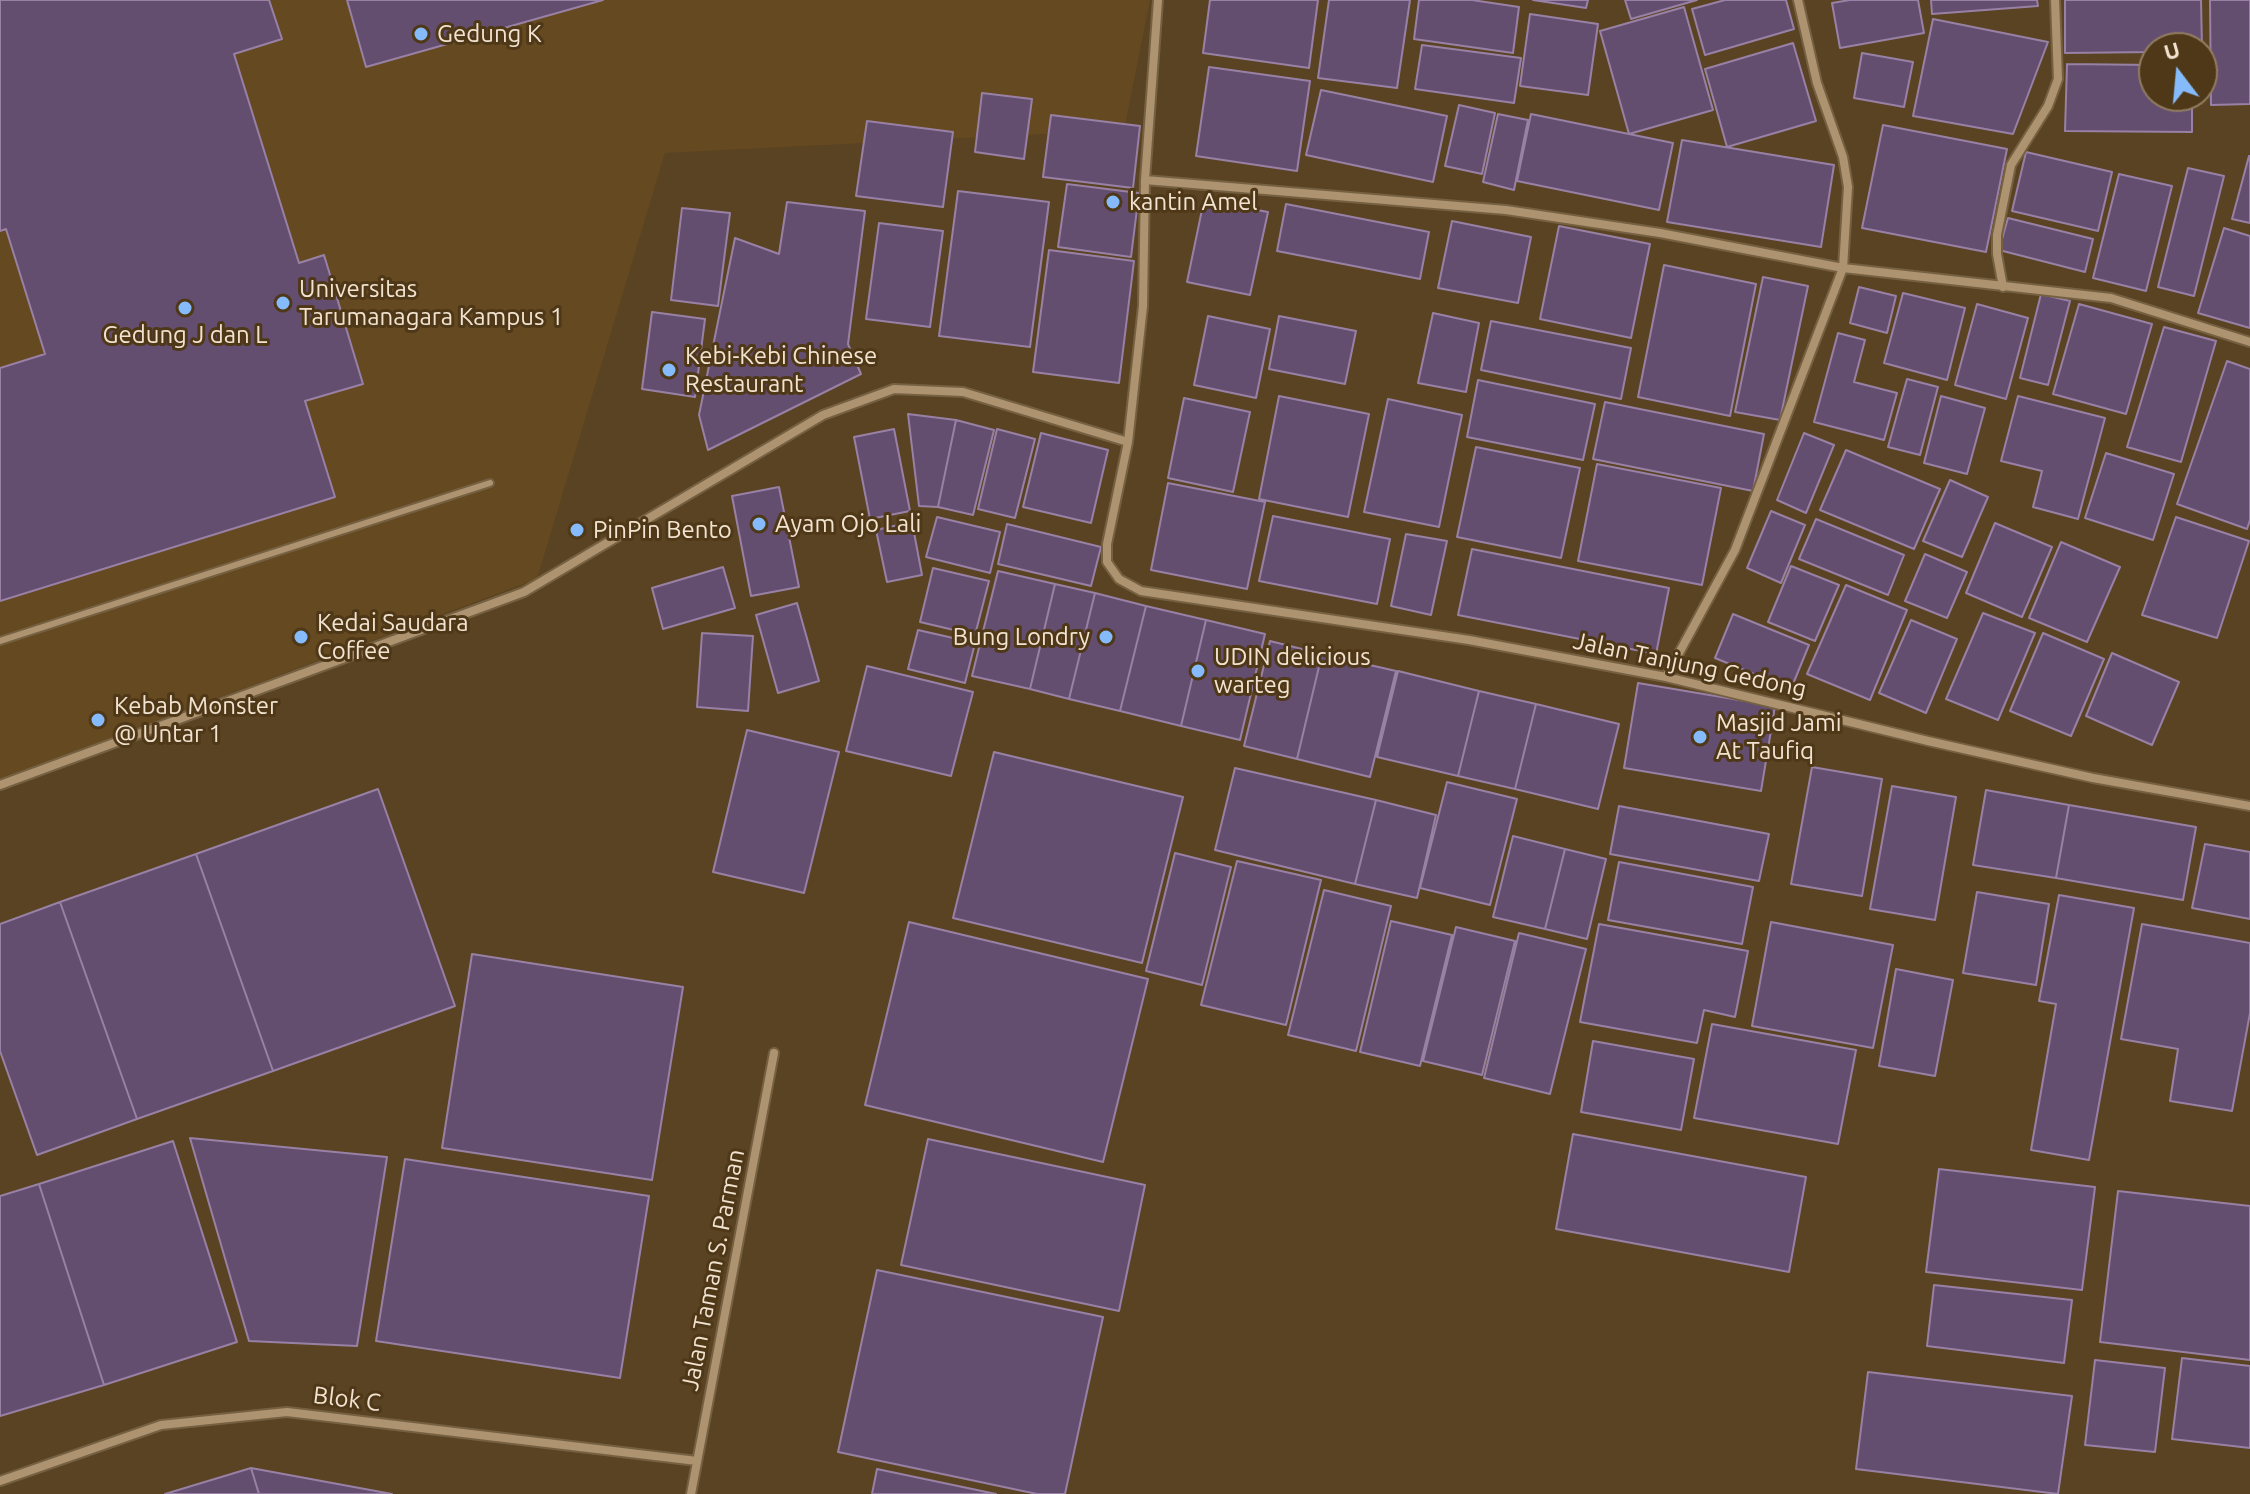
<!DOCTYPE html>
<style>
body{margin:0}
#map{position:relative;width:2250px;height:1494px;overflow:hidden;background:#5a4322;font-family:Ubuntu,sans-serif}
canvas{display:block}
.north{position:absolute;left:2138px;top:32px;width:80px;height:80px;box-sizing:border-box;background:#4f3817;border:2px solid #907c61;border-radius:50%;rotate:344deg;font-size:22px;font-weight:700;line-height:32px;text-align:center;color:#f2e3d1}
.north::after{content:'';display:block;margin:auto;width:28px;height:36px;background:#86bbfb;clip-path:polygon(50% 0,100% 100%,50% 72%,0 100%)}
</style>
<div id="map">
<canvas width="2250" height="1494"></canvas>
<div class="north">U</div>
</div>
<script>
const context = document.querySelector('canvas').getContext('2d');
context.lineJoin = 'round';
function paint(path, color) {
  context.fillStyle = color;
  context.fill(path, 'evenodd');
}
function toPath(rows) {
  const path = new Path2D();
  for (const r of rows) {
    path.moveTo(r[0], r[1]);
    for (let i = 2; i < r.length; i += 2) path.lineTo(r[i], r[i + 1]);
  }
  return path;
}
function strokePath(path, color, width, dash) {
  context.strokeStyle = color;
  context.lineWidth = width;
  context.lineCap = dash ? 'butt' : 'round';
  context.setLineDash(dash || []);
  context.stroke(path);
}
function write(font, color, halo, rows, align = 'center') {
  context.font = font + ' Ubuntu,sans-serif';
  context.lineWidth = 6;
  context.setLineDash([]);
  context.textBaseline = 'middle';
  context.strokeStyle = halo;
  context.fillStyle = color;
  for (const [text, x, y, turn = 0] of rows) {
    context.save();
    context.translate(x, y);
    context.rotate((+turn || 0) * Math.PI / 180);
    context.textAlign = isNaN(turn) ? turn : align;
    if (halo) context.strokeText(text, 0, 0);
    context.fillText(text, 0, 0);
    context.restore();
  }
}
paint(toPath([
 [0,0,1150,0,1124,130,665,153,537,579,0,779]
]), '#654920');
const building = toPath([
 [0,0,269,0,282,39,234,54,299,263,324,255,363,384,305,401,335,497,0,601,0,368,45,354,6,229,0,231,0,0],
 [347,0,603,0,366,67,347,0],
 [1210,0,1318,0,1309,68,1203,53,1210,0],
 [1329,0,1410,0,1397,88,1318,78,1329,0],
 [1419,0,1472,0,1519,7,1513,53,1414,39,1419,0],
 [1533,0,1588,0,1586,8,1533,0],
 [1625,0,1697,0,1631,19,1625,0],
 [1725,0,1786,0,1794,29,1705,55,1692,9,1725,0],
 [1850,0,1918,0,1924,33,1840,48,1832,3,1850,0],
 [1931,0,2037,0,2038,6,1932,14,1931,0],
 [2065,0,2201,0,2202,48,2154,48,2154,52,2065,53,2065,0],
 [2210,0,2250,0,2250,104,2211,105,2210,0],
 [1684,7,1713,110,1629,134,1600,31,1684,7],
 [1530,14,1598,24,1588,95,1520,86,1530,14],
 [1933,19,2048,42,2013,134,1913,116,1933,19],
 [1793,43,1816,121,1727,147,1705,69,1793,43],
 [1422,45,1521,58,1514,103,1415,89,1422,45],
 [1862,53,1913,62,1904,107,1854,98,1862,53],
 [2067,64,2154,65,2154,96,2192,96,2192,132,2065,131,2067,64],
 [1209,67,1310,81,1297,171,1196,156,1209,67],
 [1321,90,1447,116,1433,182,1306,155,1321,90],
 [982,93,1032,99,1024,159,975,152,982,93],
 [1459,105,1495,113,1482,174,1445,166,1459,105],
 [1498,114,1528,120,1514,190,1483,182,1498,114],
 [1531,114,1673,143,1659,210,1517,181,1531,114],
 [1051,115,1140,126,1133,188,1043,177,1051,115],
 [867,121,953,132,943,207,856,196,867,121],
 [1883,125,2007,149,1986,252,1862,228,1883,125],
 [1682,140,1834,165,1821,247,1667,222,1682,140],
 [2026,152,2112,172,2098,231,2012,211,2026,152],
 [2249,156,2250,156,2250,223,2232,219,2249,156],
 [2188,168,2224,176,2194,296,2158,287,2188,168],
 [2119,174,2172,186,2146,291,2093,278,2119,174],
 [1067,184,1139,193,1131,257,1058,247,1067,184],
 [958,191,1049,202,1030,347,939,336,958,191],
 [1204,200,1268,212,1250,295,1187,282,1204,200],
 [787,202,865,211,848,344,861,374,708,450,699,415,735,238,779,254,787,202],
 [1286,204,1429,232,1420,279,1277,251,1286,204],
 [682,208,730,213,718,306,671,300,682,208],
 [2008,218,2093,239,2085,272,1999,250,2008,218],
 [1452,221,1531,237,1518,303,1438,288,1452,221],
 [879,223,943,231,930,327,866,319,879,223],
 [1559,226,1650,244,1631,338,1540,319,1559,226],
 [2224,228,2250,236,2250,328,2198,313,2224,228],
 [1049,250,1134,261,1119,383,1033,372,1049,250],
 [1664,265,1756,284,1730,416,1638,397,1664,265],
 [1763,277,1808,286,1780,420,1735,412,1763,277],
 [1859,287,1896,296,1887,333,1850,323,1859,287],
 [1903,293,1965,308,1947,380,1884,363,1903,293],
 [2041,294,2070,301,2048,385,2020,378,2041,294],
 [1977,304,2028,318,2006,399,1955,385,1977,304],
 [2079,304,2152,324,2126,414,2053,394,2079,304],
 [652,312,705,319,695,397,642,389,652,312],
 [1433,313,1479,323,1466,392,1418,383,1433,313],
 [1208,316,1270,329,1256,398,1194,385,1208,316],
 [1279,316,1356,331,1345,384,1269,369,1279,316],
 [1491,321,1631,348,1621,399,1481,370,1491,321],
 [2164,327,2216,341,2181,462,2127,447,2164,327],
 [1838,333,1865,340,1854,382,1897,393,1884,440,1814,422,1838,333],
 [2227,361,2250,369,2250,520,2247,529,2177,504,2227,361],
 [1907,379,1938,387,1920,455,1888,447,1907,379],
 [1478,380,1595,404,1583,460,1467,437,1478,380],
 [1279,396,1369,414,1348,517,1259,499,1279,396],
 [1941,396,1985,408,1967,474,1924,463,1941,396],
 [2018,396,2105,418,2078,519,2033,507,2042,471,2001,461,2018,396],
 [1184,398,1250,412,1233,492,1168,478,1184,398],
 [1388,399,1462,415,1439,527,1364,512,1388,399],
 [1605,402,1764,434,1753,491,1593,459,1605,402],
 [908,414,956,420,938,507,919,506,908,414],
 [956,420,994,430,973,515,938,507,956,420],
 [894,429,910,511,870,519,854,437,894,429],
 [997,429,1035,439,1015,518,978,509,997,429],
 [1041,433,1108,450,1091,523,1023,507,1041,433],
 [1804,433,1834,445,1806,513,1777,500,1804,433],
 [1476,447,1580,468,1561,558,1457,537,1476,447],
 [1846,450,1940,489,1914,549,1820,510,1846,450],
 [2106,453,2174,474,2153,540,2085,518,2106,453],
 [1597,464,1721,488,1702,585,1578,561,1597,464],
 [1950,480,1988,497,1962,557,1923,541,1950,480],
 [1168,483,1265,502,1247,589,1151,570,1168,483],
 [779,487,799,587,751,596,732,496,779,487],
 [1771,511,1805,525,1781,583,1747,568,1771,511],
 [1273,516,1390,539,1377,604,1259,581,1273,516],
 [937,517,1000,532,990,573,926,557,937,517],
 [2176,517,2249,541,2217,638,2142,615,2176,517],
 [1816,519,1904,555,1888,595,1799,559,1816,519],
 [912,522,922,575,887,582,876,530,912,522],
 [1995,523,2052,547,2022,617,1966,593,1995,523],
 [1007,524,1101,547,1091,586,998,564,1007,524],
 [1406,534,1447,541,1431,615,1391,606,1406,534],
 [2061,542,2120,567,2087,642,2029,618,2061,542],
 [1472,549,1669,588,1656,654,1458,615,1472,549],
 [1925,554,1967,572,1947,618,1905,601,1925,554],
 [1791,566,1839,585,1815,641,1768,622,1791,566],
 [723,567,735,608,663,629,652,588,723,567],
 [933,568,989,581,975,635,920,622,933,568],
 [998,571,1055,584,1030,689,972,676,998,571],
 [1055,584,1095,593,1069,699,1030,689,1055,584],
 [1846,585,1907,610,1870,700,1807,674,1846,585],
 [1095,593,1146,606,1120,711,1069,699,1095,593],
 [797,603,819,681,778,693,756,615,797,603],
 [1146,606,1206,620,1181,726,1120,711,1146,606],
 [1983,613,2035,633,1998,720,1946,699,1983,613],
 [1733,614,1809,645,1791,689,1715,658,1733,614],
 [1206,620,1265,634,1240,740,1181,726,1206,620],
 [1911,620,1957,639,1926,713,1879,693,1911,620],
 [918,630,975,643,965,683,908,669,918,630],
 [702,633,753,636,748,711,697,707,702,633],
 [2043,633,2104,659,2071,736,2010,711,2043,633],
 [1270,641,1322,654,1297,759,1244,746,1270,641],
 [2112,653,2179,682,2152,745,2086,716,2112,653],
 [1322,654,1396,671,1370,777,1297,759,1322,654],
 [867,666,973,692,951,776,846,751,867,666],
 [1398,671,1479,691,1458,776,1377,757,1398,671],
 [1638,683,1775,706,1761,791,1624,768,1638,683],
 [1479,691,1536,704,1515,789,1458,776,1479,691],
 [1536,704,1619,724,1598,809,1515,789,1536,704],
 [747,730,839,752,804,893,713,872,747,730],
 [994,752,1183,797,1142,963,953,918,994,752],
 [1812,767,1882,779,1862,896,1791,884,1812,767],
 [1235,768,1376,800,1355,884,1215,850,1235,768],
 [1447,782,1517,799,1490,905,1420,888,1447,782],
 [1892,786,1956,797,1935,920,1870,909,1892,786],
 [378,789,455,1006,273,1071,196,854,378,789],
 [1986,790,2069,805,2056,878,1973,865,1986,790],
 [1376,800,1436,815,1417,898,1355,884,1376,800],
 [2069,805,2196,827,2183,900,2056,878,2069,805],
 [1619,806,1769,834,1759,881,1610,854,1619,806],
 [1513,836,1565,849,1545,929,1493,917,1513,836],
 [2205,844,2250,852,2250,919,2192,908,2205,844],
 [1565,849,1606,859,1587,939,1545,929,1565,849],
 [1175,853,1231,867,1202,985,1146,971,1175,853],
 [196,854,273,1071,137,1119,60,902,196,854],
 [1237,861,1321,880,1286,1025,1201,1005,1237,861],
 [1619,862,1753,887,1742,944,1608,920,1619,862],
 [1324,890,1391,906,1356,1051,1288,1035,1324,890],
 [1977,892,2049,904,2036,985,1963,973,1977,892],
 [2059,895,2134,908,2089,1160,2031,1150,2056,1004,2039,1001,2059,895],
 [60,902,137,1119,37,1155,0,1051,0,924,60,902],
 [1391,921,1452,935,1420,1066,1360,1052,1391,921],
 [909,922,1148,979,1103,1162,865,1105,909,922],
 [1771,922,1893,945,1873,1048,1752,1026,1771,922],
 [1599,924,1748,951,1735,1017,1704,1010,1697,1043,1580,1022,1599,924],
 [2142,924,2250,943,2250,1013,2232,1111,2170,1101,2178,1049,2121,1039,2142,924],
 [1456,927,1515,941,1482,1075,1423,1061,1456,927],
 [1519,933,1586,949,1550,1094,1484,1078,1519,933],
 [472,954,683,987,652,1180,442,1148,472,954],
 [1896,969,1953,980,1935,1076,1879,1066,1896,969],
 [1712,1024,1856,1050,1838,1144,1694,1118,1712,1024],
 [1593,1041,1694,1059,1681,1130,1581,1112,1593,1041],
 [1573,1134,1806,1177,1789,1272,1556,1229,1573,1134],
 [190,1138,387,1157,357,1346,249,1341,190,1138],
 [928,1139,1145,1185,1119,1311,901,1265,928,1139],
 [173,1141,237,1342,104,1385,39,1184,173,1141],
 [405,1159,649,1196,620,1378,376,1341,405,1159],
 [1939,1169,2095,1187,2082,1290,1926,1272,1939,1169],
 [39,1184,104,1385,0,1416,0,1196,39,1184],
 [2118,1191,2250,1206,2250,1360,2100,1342,2118,1191],
 [877,1270,1103,1317,1065,1494,1037,1494,838,1452,877,1270],
 [1934,1285,2072,1300,2064,1363,1927,1346,1934,1285],
 [2182,1358,2250,1366,2250,1448,2172,1439,2182,1358],
 [2095,1360,2165,1368,2155,1452,2085,1445,2095,1360],
 [1868,1372,2072,1396,2058,1494,1856,1469,1868,1372],
 [251,1468,259,1494,165,1494,251,1468],
 [251,1468,392,1494,259,1494,251,1468],
 [877,1469,996,1494,872,1494,877,1469]
]);
paint(building, '#644e6f');
strokePath(building, '#9881a5', 2);
const lane = toPath([
 [0,641,490,483]
]);
const street = toPath([
 [1158,0,1145,180,1143,306,1128,442,1107,544,1107,562,1119,579,1141,591,1469,640,1666,677,1928,741,2093,778,2250,806],
 [1145,180,1506,210,1660,233,1843,268,2111,298,2250,342],
 [2003,287,1997,254,1997,235,2011,165,2048,106,2058,79,2055,0],
 [1666,677,1735,550,1843,268,1848,187,1843,157,1817,83,1798,0],
 [0,785,524,592,823,415,894,389,963,392,1128,442],
 [0,1481,161,1425,287,1412,697,1461],
 [691,1494,774,1053]
]);
strokePath(lane, '#756142', 10);
strokePath(street, '#756142', 12);
strokePath(lane, '#ae9370', 6);
strokePath(street, '#ae9370', 8);
for (const [x, y, r, color] of [
 [421,34,8,"#86bbfb"],
 [1113,202,8,"#86bbfb"],
 [283,303,8,"#86bbfb"],
 [185,308,8,"#86bbfb"],
 [669,370,8,"#86bbfb"],
 [759,524,8,"#86bbfb"],
 [577,530,8,"#86bbfb"],
 [301,637,8,"#86bbfb"],
 [1106,637,8,"#86bbfb"],
 [1198,671,8,"#86bbfb"],
 [98,720,8,"#86bbfb"],
 [1700,737,8,"#86bbfb"]
]) {
  const dot = new Path2D();
  dot.arc(x, y, r, 0, 2 * Math.PI);
  context.fillStyle = color;
  context.fill(dot);
  strokePath(dot, '#4f3817', 3);
}
write('24px', '#f2e3d1', '#4f3817', [
 ["Gedung K",437,34],
 ["kantin Amel",1129,202],
 ["Universitas",299,289],
 ["Tarumanagara Kampus 1",299,317],
 ["Gedung J dan L",185,335,"center"],
 ["Kebi-Kebi Chinese",685,356],
 ["Restaurant",685,384],
 ["Ayam Ojo Lali",775,524],
 ["PinPin Bento",593,530],
 ["Kedai Saudara",317,623],
 ["Coffee",317,651],
 ["Bung Londry",1090,637,"right"],
 ["UDIN delicious",1214,657],
 ["warteg",1214,685],
 ["Kebab Monster",114,706],
 ["@ Untar 1",114,734],
 ["Masjid Jami",1716,723],
 ["At Taufiq",1716,751]
], 'left');
write('24px', '#f2e3d1', '#4f3817', [
 ["Jalan Tanjung Gedong",1690,665,12],
 ["Jalan Taman S. Parman",713,1270,-79],
 ["Blok C",347,1399,7]
]);
</script>
